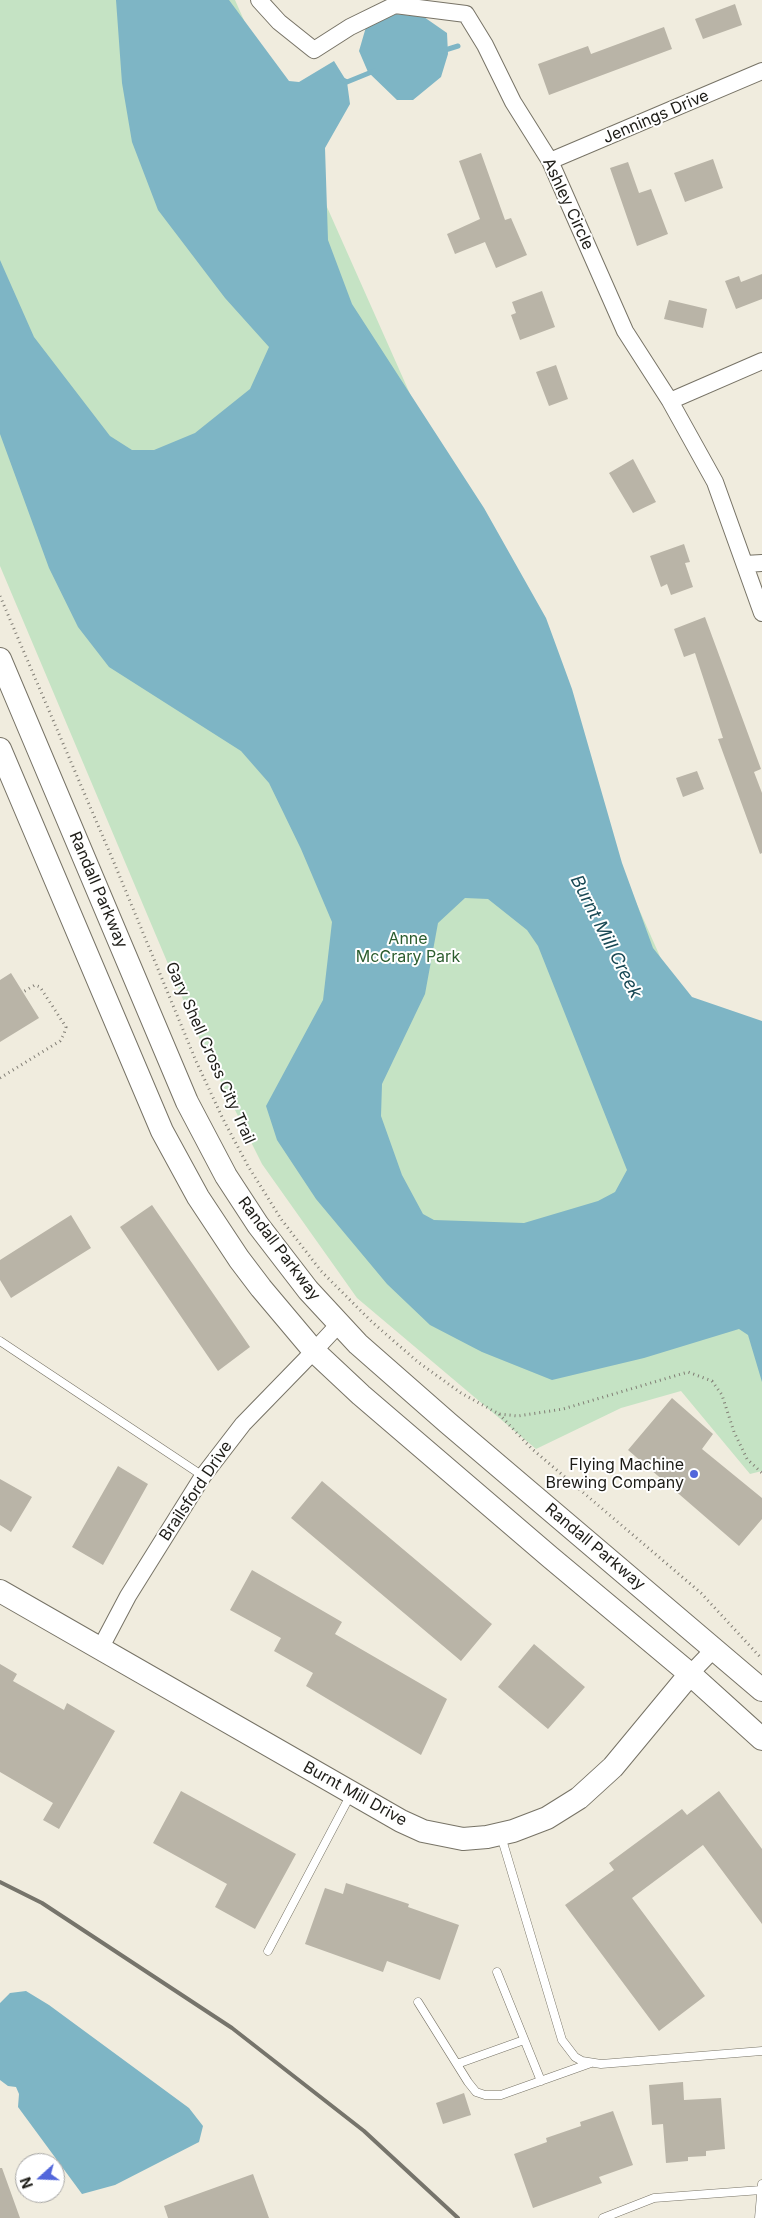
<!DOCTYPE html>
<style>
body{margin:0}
#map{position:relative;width:762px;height:2218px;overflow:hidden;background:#f0ecde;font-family:Inter,sans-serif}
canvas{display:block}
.north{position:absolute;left:15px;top:2153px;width:50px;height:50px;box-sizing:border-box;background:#fff;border:1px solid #a5a4a2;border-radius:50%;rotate:250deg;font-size:14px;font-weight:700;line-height:20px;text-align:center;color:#1d1c17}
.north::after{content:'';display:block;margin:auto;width:18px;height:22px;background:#5266db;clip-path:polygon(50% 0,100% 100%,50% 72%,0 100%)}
</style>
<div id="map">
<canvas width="762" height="2218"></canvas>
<div class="north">N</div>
</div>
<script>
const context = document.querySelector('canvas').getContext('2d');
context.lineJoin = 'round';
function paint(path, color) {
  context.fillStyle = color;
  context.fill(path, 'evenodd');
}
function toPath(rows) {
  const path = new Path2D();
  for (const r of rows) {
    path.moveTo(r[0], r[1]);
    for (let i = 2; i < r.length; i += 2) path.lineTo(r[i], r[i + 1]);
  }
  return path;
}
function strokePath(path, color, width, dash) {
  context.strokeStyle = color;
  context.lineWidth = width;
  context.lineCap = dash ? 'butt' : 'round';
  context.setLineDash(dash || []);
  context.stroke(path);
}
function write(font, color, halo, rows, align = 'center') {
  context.font = font + ' Inter,sans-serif';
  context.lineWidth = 4;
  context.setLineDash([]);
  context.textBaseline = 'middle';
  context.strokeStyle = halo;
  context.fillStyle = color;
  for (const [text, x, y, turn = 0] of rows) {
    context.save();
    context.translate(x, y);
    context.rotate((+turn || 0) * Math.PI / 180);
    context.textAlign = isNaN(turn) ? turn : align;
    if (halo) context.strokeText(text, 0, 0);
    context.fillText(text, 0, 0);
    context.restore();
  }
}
paint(toPath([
 [0,0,235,0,762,1186,762,1471,750,1474,681,1391,621,1408,536,1449,357,1298,262,1164,201,1042,0,566]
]), '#c5e3c4');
paint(toPath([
 [116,0,229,0,289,81,299,82,334,61,347,82,350,104,325,148,328,240,352,304,484,508,546,618,572,689,622,863,653,948,692,997,762,1021,762,1382,748,1335,739,1329,644,1358,552,1380,482,1352,430,1325,387,1284,316,1199,277,1140,266,1106,323,1000,332,922,301,849,269,783,241,751,109,667,78,627,49,568,0,434,0,260,34,337,110,436,132,450,154,450,195,433,250,389,269,347,225,298,158,210,132,142,122,83],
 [465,898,488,899,527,930,538,946,627,1170,615,1192,598,1201,524,1223,434,1220,423,1214,402,1175,381,1116,382,1084,425,994,438,923],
 [396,14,424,17,447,33,448,54,441,77,413,100,397,100,368,72,359,51,366,27],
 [26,1991,49,2005,189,2108,203,2126,199,2142,115,2185,82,2194,18,2107,19,2094,16,2087,8,2086,0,2080,0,2003,10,1993]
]), '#7eb5c5');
strokePath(toPath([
 [442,51,458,46],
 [341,79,347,82,374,71]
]), '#7eb5c5', 5);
paint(toPath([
 [735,4,742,25,703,39,695,19],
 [664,27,672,49,549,95,538,64,588,46,591,54],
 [481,153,505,220,511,218,527,255,496,268,485,242,455,254,447,234,480,219,459,161],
 [713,159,723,188,685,202,674,173],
 [628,162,639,193,651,189,668,234,637,246,610,168],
 [762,274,762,299,736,309,725,281,739,276,741,282],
 [542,291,555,327,520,340,511,315,516,313,512,302],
 [669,300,707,309,703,328,664,319],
 [556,365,568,399,549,406,536,372],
 [633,459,656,502,633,513,609,473],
 [684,544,690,562,685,563,693,587,671,595,667,584,661,587,650,556],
 [705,617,761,769,754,772,762,793,762,853,760,854,718,739,723,738,695,653,684,657,674,629],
 [697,771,704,789,683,797,676,778],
 [11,973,39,1018,0,1042,0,980],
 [152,1205,250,1347,218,1371,120,1227],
 [71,1215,91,1248,11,1298,0,1280,0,1260],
 [672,1398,713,1434,702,1449,762,1498,762,1519,739,1546,628,1450],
 [118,1466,148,1484,103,1565,72,1547],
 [0,1479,32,1497,11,1532,0,1525],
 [322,1481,492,1624,461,1661,291,1518],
 [252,1570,342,1622,335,1634,447,1699,421,1755,306,1686,313,1673,274,1651,281,1638,230,1610],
 [534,1644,585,1687,548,1729,498,1687],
 [0,1664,17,1674,13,1681,64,1710,67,1703,115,1731,59,1829,43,1820,53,1803,0,1772],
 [181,1791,296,1854,255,1929,215,1907,227,1884,153,1843],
 [719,1791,762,1849,762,1924,703,1845,632,1898,705,1996,659,2031,565,1905,614,1870,609,1863,682,1809,687,1815],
 [346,1883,409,1904,408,1907,459,1925,440,1980,387,1961,383,1972,305,1944,325,1888,343,1894],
 [683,2082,684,2100,721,2098,725,2149,706,2151,706,2156,688,2157,688,2161,666,2163,663,2124,652,2125,649,2085],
 [464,2093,471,2115,443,2124,436,2103],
 [613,2111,633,2165,599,2177,602,2183,533,2208,514,2154,547,2142,546,2138,581,2126,580,2122],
 [0,2168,2,2168,20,2218,0,2218],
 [253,2174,269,2218,168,2218,164,2206]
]), '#b9b4a7');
const lane = toPath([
 [0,1341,203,1476],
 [501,1836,562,2040,575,2057,582,2061,601,2064,762,2051],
 [268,1951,351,1794],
 [497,1972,541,2081],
 [418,2002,468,2082,476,2092,485,2095,501,2095,591,2063],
 [457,2064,524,2040],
 [603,2218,654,2198,761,2190],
 [759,2218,762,2184]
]);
const street = toPath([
 [259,0,279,22,314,50,350,27,395,5,466,14,485,45,513,102,550,161,625,331,670,401,715,482,762,613],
 [550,161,762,71],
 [670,401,762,361],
 [745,564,762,563],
 [100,1649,128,1596,203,1476,243,1424,314,1351,339,1324],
 [690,1674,714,1649]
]);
const secondary = toPath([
 [0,659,187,1102,226,1176,258,1225,308,1290,358,1344,448,1423,762,1690],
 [0,749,162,1131,198,1197,239,1259,261,1288,314,1351,361,1395,550,1557,690,1674,762,1739],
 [0,1591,401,1821,423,1831,463,1839,487,1837,513,1831,547,1818,579,1798,613,1767,690,1674]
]);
strokePath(lane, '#777366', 9);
strokePath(street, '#777366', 18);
strokePath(secondary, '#777366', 24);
strokePath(toPath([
 [0,596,115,865,196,1061,223,1119,248,1166,281,1219,321,1271,372,1322,418,1362,461,1393,499,1414,518,1416,563,1409,688,1372,712,1381,722,1395,734,1432,747,1459,762,1473],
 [0,1078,60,1041,64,1034,66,1027,40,987,35,985,23,992],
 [499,1414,531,1448,701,1593,762,1659]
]), '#807d74', 3, [1, 4]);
strokePath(lane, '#fff', 8);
strokePath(street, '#fff', 16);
strokePath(secondary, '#fff', 22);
strokePath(toPath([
 [0,1882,42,1903,232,2028,364,2131,458,2218]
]), '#76746b', 4);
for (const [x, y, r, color] of [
 [694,1474,5,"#5266db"]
]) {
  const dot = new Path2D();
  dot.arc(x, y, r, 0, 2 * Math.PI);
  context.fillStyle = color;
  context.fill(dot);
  strokePath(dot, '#fff', 2);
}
write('16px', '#1d1c17', '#fff', [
 ["Jennings Drive",656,117,-23],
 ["Ashley Circle",568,204,65],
 ["Randall Parkway",98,890,67],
 ["Gary Shell Cross City Trail",210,1053,66],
 ["Randall Parkway",279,1249,53],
 ["Brailsford Drive",196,1491,-56],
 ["Randall Parkway",595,1547,40],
 ["Burnt Mill Drive",355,1794,29]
]);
write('16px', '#2c5d2f', '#fff', [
 ["Anne",408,939],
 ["McCrary Park",408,957]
]);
write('16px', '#1d1c17', '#fff', [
 ["Flying Machine",684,1465],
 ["Brewing Company",684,1483]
], 'right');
write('italic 18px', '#194955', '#fff', [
 ["Burnt Mill Creek",606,937,63]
]);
</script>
